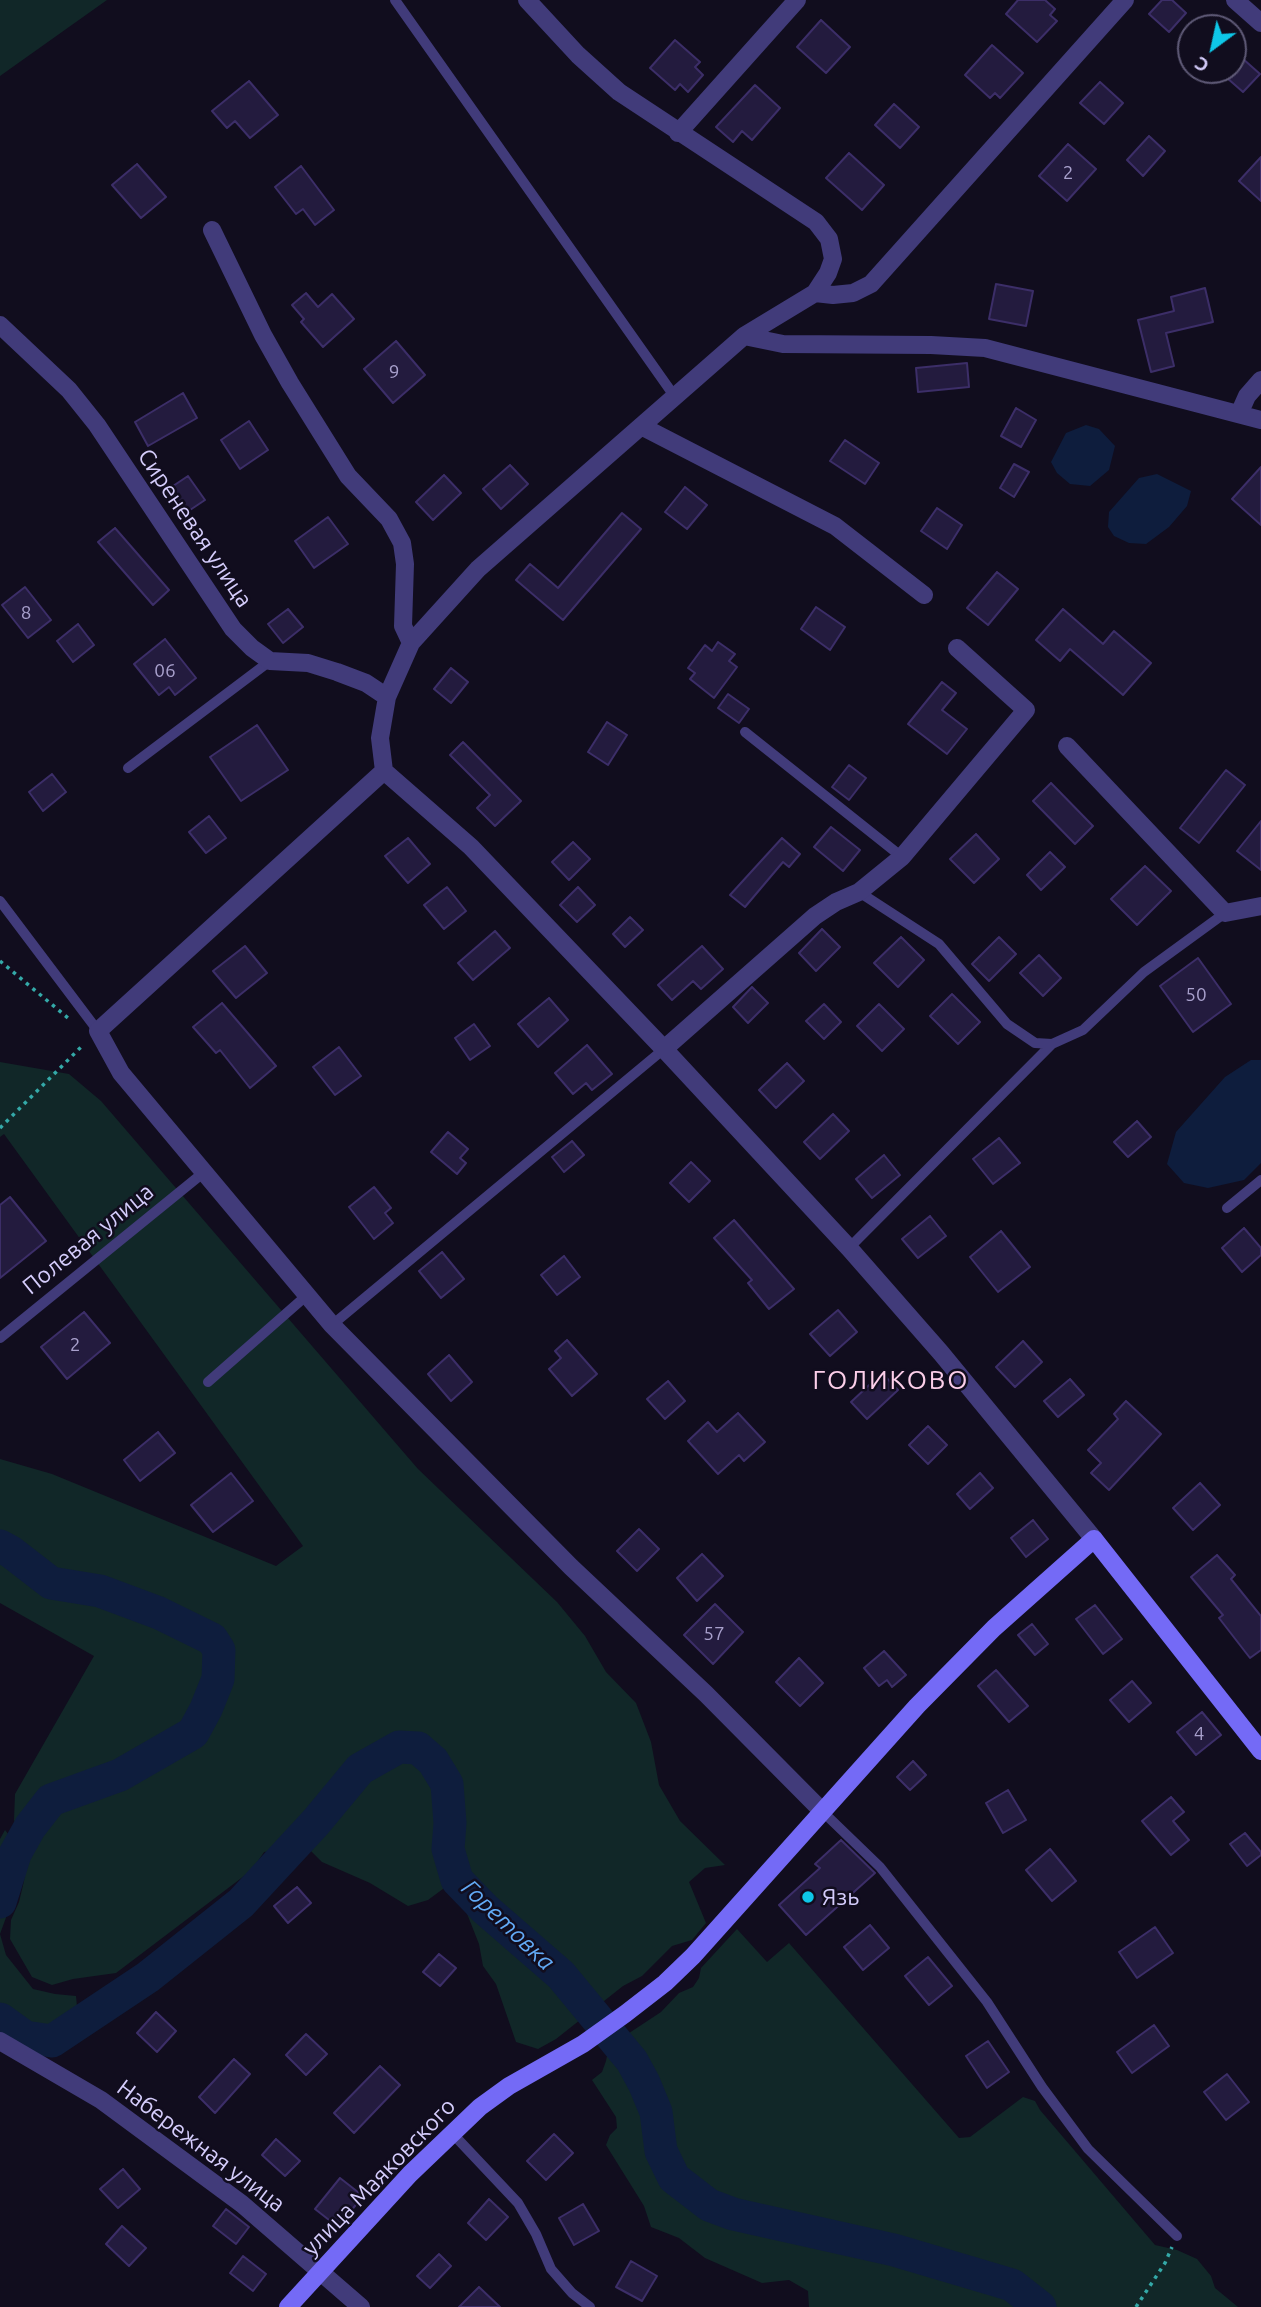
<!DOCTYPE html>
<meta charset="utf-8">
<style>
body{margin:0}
#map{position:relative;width:1261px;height:2307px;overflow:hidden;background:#110d1e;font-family:Ubuntu,sans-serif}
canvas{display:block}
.north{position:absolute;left:1177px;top:14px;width:70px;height:70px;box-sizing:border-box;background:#110d1e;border:2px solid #5f5a77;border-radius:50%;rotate:213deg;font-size:19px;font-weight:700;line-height:28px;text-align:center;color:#d5cdfc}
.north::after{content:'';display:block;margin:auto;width:24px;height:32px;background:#0ec7e8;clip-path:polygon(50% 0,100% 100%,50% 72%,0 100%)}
</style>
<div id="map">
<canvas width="1261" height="2307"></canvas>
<div class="north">С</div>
</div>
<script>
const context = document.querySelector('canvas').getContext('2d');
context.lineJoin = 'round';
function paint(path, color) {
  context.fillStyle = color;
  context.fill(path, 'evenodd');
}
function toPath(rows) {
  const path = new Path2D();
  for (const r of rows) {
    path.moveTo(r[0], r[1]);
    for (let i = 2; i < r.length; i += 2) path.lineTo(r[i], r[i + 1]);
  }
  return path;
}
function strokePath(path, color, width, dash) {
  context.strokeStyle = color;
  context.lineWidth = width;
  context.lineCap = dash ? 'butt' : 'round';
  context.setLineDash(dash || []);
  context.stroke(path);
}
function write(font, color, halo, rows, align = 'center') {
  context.font = font + ' Ubuntu,sans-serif';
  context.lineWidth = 5;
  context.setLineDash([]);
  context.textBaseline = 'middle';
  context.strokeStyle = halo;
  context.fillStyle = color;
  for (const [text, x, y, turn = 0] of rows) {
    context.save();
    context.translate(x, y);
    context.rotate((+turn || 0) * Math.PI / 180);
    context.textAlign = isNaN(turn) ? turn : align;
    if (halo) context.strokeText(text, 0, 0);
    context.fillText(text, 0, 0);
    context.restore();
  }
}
paint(toPath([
 [0,0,107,0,0,76],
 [0,1062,69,1074,101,1101,418,1469,557,1602,585,1636,606,1672,636,1703,651,1742,659,1785,680,1821,725,1865,705,1868,689,1882,706,1923,692,1940,672,1946,642,1976,623,1986,556,2039,538,2049,516,2042,496,1984,483,1966,479,1944,462,1901,447,1886,428,1900,408,1906,370,1883,322,1862,307,1847,264,1852,252,1870,116,1973,73,1979,52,1985,32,1977,10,1939,11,1920,19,1902,24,1881,25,1860,14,1820,15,1794,94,1656,0,1603,0,1459,52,1474,276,1566,303,1546,4,1134,0,1137],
 [5,1830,20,1849,15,1893,0,1934,6,1955,33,1989,55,1994,76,1996,78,2017,69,2036,47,2040,20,2039,0,2033,0,1839],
 [737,1929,767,1962,789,1943,959,2138,970,2137,1023,2097,1035,2101,1040,2110,1155,2245,1177,2250,1197,2259,1211,2276,1215,2288,1238,2307,809,2307,808,2291,789,2280,762,2283,705,2258,679,2238,651,2227,644,2206,606,2145,610,2135,617,2128,616,2117,592,2080,602,2072,606,2061,608,2051,614,2043,661,2012,679,1993,693,1987,699,1978,701,1968]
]), '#112728');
paint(toPath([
 [1086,425,1099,429,1115,446,1109,470,1090,486,1070,484,1057,473,1051,462,1066,433],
 [1157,474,1191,491,1187,506,1169,527,1146,544,1129,543,1114,536,1108,527,1109,512,1139,478],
 [1251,1060,1261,1060,1261,1163,1244,1180,1208,1188,1184,1183,1167,1164,1176,1132,1225,1077]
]), '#0e1d3d');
strokePath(toPath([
 [0,1546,11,1552,51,1583,100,1591,159,1613,212,1639,219,1650,218,1679,206,1709,193,1733,120,1775,51,1800,30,1827,15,1854,0,1902],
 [0,2019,25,2037,52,2041,148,1977,241,1903,316,1822,360,1769,399,1747,418,1748,433,1761,447,1784,450,1823,448,1849,457,1880,485,1909,561,1975,632,2061,644,2083,656,2112,661,2151,674,2178,709,2205,733,2214,894,2250,1012,2285,1040,2307]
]), '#0e1d3d', 33);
const building = toPath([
 [1018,0,1045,0,1055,9,1050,15,1057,21,1037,42,1006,14,1018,0],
 [1162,0,1172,0,1186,13,1169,32,1149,14,1162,0],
 [821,20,850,47,826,73,797,47,821,20],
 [675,40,700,62,695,67,703,75,688,92,680,84,675,90,650,68,675,40],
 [992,45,1023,73,1000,98,995,93,990,98,965,75,992,45],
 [1233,50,1260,74,1243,92,1218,70,1233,70,1233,50],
 [249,81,278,115,250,138,235,121,227,128,212,111,249,81],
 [1100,82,1123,103,1104,124,1080,103,1100,82],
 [755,85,780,108,752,140,742,131,733,142,716,127,755,85],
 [894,104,919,127,900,148,875,125,894,104],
 [1149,136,1165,151,1143,176,1127,160,1149,136],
 [1068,144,1096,169,1067,201,1039,176,1068,144],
 [849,153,884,185,862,210,826,178,849,153],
 [1261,157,1261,201,1239,181,1261,157],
 [137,164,166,197,141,218,112,185,137,164],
 [301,166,334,210,315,225,303,209,296,214,275,187,301,166],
 [996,284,1033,291,1026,326,989,319,996,284],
 [1205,288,1213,322,1166,333,1174,366,1151,372,1138,320,1174,311,1171,297,1205,288],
 [306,293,318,307,332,294,354,319,323,347,301,322,304,319,292,305,306,293],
 [396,341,425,375,393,403,364,369,396,341],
 [967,363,969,387,918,392,916,368,967,363],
 [183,393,197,418,148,446,135,422,183,393],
 [1016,408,1036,420,1021,447,1001,436,1016,408],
 [249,421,268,450,240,469,221,440,249,421],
 [845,440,879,463,865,484,830,461,845,440],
 [1014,464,1029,472,1014,497,1000,488,1014,464],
 [510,465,528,484,501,509,483,489,510,465],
 [1261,467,1261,525,1232,499,1261,467],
 [444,475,461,493,433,520,416,502,444,475],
 [188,476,205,500,184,514,167,490,188,476],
 [685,487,707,505,687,529,665,512,685,487],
 [937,508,962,525,947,549,921,531,937,508],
 [622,513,641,529,563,620,516,580,530,564,558,588,622,513],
 [328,517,348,544,314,568,295,541,328,517],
 [115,528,169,590,153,605,98,542,115,528],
 [997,572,1018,589,988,625,967,608,997,572],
 [25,587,51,620,28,638,2,605,25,587],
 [816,607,845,627,830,650,801,629,816,607],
 [288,609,303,627,283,643,268,624,288,609],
 [1063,609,1103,644,1114,631,1151,663,1123,695,1070,649,1060,661,1036,640,1063,609],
 [78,624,94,645,73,662,57,641,78,624],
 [165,639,196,678,175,695,169,687,159,695,134,664,165,639],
 [718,642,735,654,729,661,737,667,714,698,690,679,695,673,688,668,705,645,712,651,718,642],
 [451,668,468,682,451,703,434,689,451,668],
 [942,682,956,693,942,710,967,729,947,754,908,724,942,682],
 [728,694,749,709,739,723,718,708,728,694],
 [607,722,627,735,608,765,588,752,607,722],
 [257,725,288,770,241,801,210,757,257,725],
 [463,742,521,801,495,826,477,808,490,795,450,755,463,742],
 [849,765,866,778,849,800,832,787,849,765],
 [1226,770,1245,785,1199,843,1180,828,1226,770],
 [52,774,66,792,43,811,29,792,52,774],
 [1051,783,1093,826,1075,844,1033,801,1051,783],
 [209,816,226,838,206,853,189,832,209,816],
 [1261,821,1261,870,1237,851,1261,821],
 [831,827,860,850,843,871,814,847,831,827],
 [976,834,999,859,974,883,950,859,976,834],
 [408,838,430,864,408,883,385,856,408,838],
 [782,838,800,854,789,867,783,862,745,907,730,895,782,838],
 [573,842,590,859,569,880,552,862,573,842],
 [1050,852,1065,867,1041,890,1027,875,1050,852],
 [1145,866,1171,891,1137,925,1111,899,1145,866],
 [447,887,466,911,444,929,424,905,447,887],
 [578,887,595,905,577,922,560,905,578,887],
 [630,917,643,930,625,947,613,934,630,917],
 [822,929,840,947,816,971,799,953,822,929],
 [495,931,510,948,473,980,458,963,495,931],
 [901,937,924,960,898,987,874,963,901,937],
 [999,937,1016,954,989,981,972,964,999,937],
 [245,946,267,973,236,998,213,971,245,946],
 [702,946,723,969,701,989,693,981,672,1000,658,985,702,946],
 [1039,955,1061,978,1043,996,1020,973,1039,955],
 [1198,958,1231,1004,1193,1032,1160,986,1198,958],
 [752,987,768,1003,748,1023,733,1007,752,987],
 [952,994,980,1022,958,1044,930,1016,952,994],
 [549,998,568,1020,538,1047,518,1024,549,998],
 [222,1003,276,1066,250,1088,220,1050,216,1053,193,1027,222,1003],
 [824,1004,841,1022,824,1039,806,1021,824,1004],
 [879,1004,904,1029,882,1051,857,1026,879,1004],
 [474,1024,490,1046,470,1060,455,1038,474,1024],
 [587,1045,612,1074,592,1090,586,1083,573,1094,555,1073,587,1045],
 [339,1047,361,1076,335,1095,313,1067,339,1047],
 [787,1063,804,1081,776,1108,759,1090,787,1063],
 [833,1114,849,1131,820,1159,804,1142,833,1114],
 [1137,1121,1151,1137,1128,1157,1114,1142,1137,1121],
 [448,1132,468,1149,460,1158,466,1163,457,1174,431,1152,448,1132],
 [999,1138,1020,1163,993,1184,973,1159,999,1138],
 [572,1141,584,1155,564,1172,552,1157,572,1141],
 [884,1155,900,1175,872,1198,856,1179,884,1155],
 [691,1162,710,1181,689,1202,670,1183,691,1162],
 [374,1187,391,1208,385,1213,393,1223,374,1239,349,1207,374,1187],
 [10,1197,46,1241,0,1278,0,1205,10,1197],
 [930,1216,946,1236,918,1258,902,1239,930,1216],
 [734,1220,794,1289,769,1309,748,1283,752,1280,714,1238,734,1220],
 [1244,1228,1261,1248,1261,1255,1242,1272,1222,1248,1244,1228],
 [1001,1231,1030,1267,998,1292,970,1257,1001,1231],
 [442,1252,464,1279,441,1298,419,1271,442,1252],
 [564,1256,580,1277,557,1295,541,1275,564,1256],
 [838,1310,857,1332,830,1356,810,1334,838,1310],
 [84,1312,110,1343,67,1379,41,1347,84,1312],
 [567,1340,597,1374,572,1396,549,1369,561,1358,555,1351,567,1340],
 [1023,1341,1042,1362,1015,1387,996,1367,1023,1341],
 [449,1355,472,1382,451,1401,428,1374,449,1355],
 [882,1373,898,1390,867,1419,851,1402,882,1373],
 [1070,1379,1084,1395,1058,1417,1044,1401,1070,1379],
 [668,1381,685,1401,665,1419,647,1399,668,1381],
 [1126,1401,1161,1434,1109,1490,1091,1473,1101,1463,1088,1450,1118,1419,1114,1414,1126,1401],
 [738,1413,765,1442,744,1461,739,1455,718,1474,688,1441,708,1422,717,1432,738,1413],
 [928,1426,947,1445,928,1464,909,1445,928,1426],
 [158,1432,175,1453,140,1481,124,1460,158,1432],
 [231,1473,253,1501,213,1532,191,1505,231,1473],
 [980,1473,993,1488,970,1509,957,1494,980,1473],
 [1200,1483,1220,1505,1193,1530,1173,1508,1200,1483],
 [1033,1520,1048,1539,1026,1557,1011,1538,1033,1520],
 [639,1529,659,1549,637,1571,617,1551,639,1529],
 [702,1554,723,1576,697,1601,677,1578,702,1554],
 [1217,1555,1235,1575,1231,1579,1261,1616,1261,1650,1250,1658,1219,1618,1223,1615,1191,1577,1217,1555],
 [715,1604,743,1632,713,1664,684,1635,715,1604],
 [1095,1605,1122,1639,1103,1654,1076,1619,1095,1605],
 [1032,1624,1048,1644,1035,1655,1018,1635,1032,1624],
 [884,1651,906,1675,892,1687,887,1680,879,1686,864,1668,884,1651],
 [799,1658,823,1683,800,1706,776,1682,799,1658],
 [996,1670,1028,1706,1009,1722,978,1686,996,1670],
 [1132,1681,1151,1703,1129,1722,1110,1700,1132,1681],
 [1202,1712,1221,1735,1196,1755,1177,1732,1202,1712],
 [913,1761,926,1775,910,1790,897,1777,913,1761],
 [1008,1790,1026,1820,1003,1833,986,1803,1008,1790],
 [1171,1797,1184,1812,1173,1821,1189,1840,1171,1855,1142,1821,1171,1797],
 [1245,1833,1261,1852,1261,1855,1247,1866,1230,1844,1245,1833],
 [841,1840,875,1873,806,1935,779,1905,820,1868,815,1864,841,1840],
 [1050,1849,1076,1881,1052,1901,1026,1870,1050,1849],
 [297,1887,311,1903,288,1923,274,1906,297,1887],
 [870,1925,889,1948,863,1970,844,1947,870,1925],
 [1155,1927,1173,1953,1137,1978,1119,1952,1155,1927],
 [439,1954,456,1968,440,1986,423,1972,439,1954],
 [928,1957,952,1986,929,2005,905,1976,928,1957],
 [156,2012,176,2031,157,2052,137,2033,156,2012],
 [1154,2025,1169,2046,1132,2073,1117,2052,1154,2025],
 [306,2034,327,2054,306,2075,286,2055,306,2034],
 [988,2041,1009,2072,987,2088,966,2056,988,2041],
 [234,2059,250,2074,215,2113,199,2097,234,2059],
 [380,2066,400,2085,354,2133,334,2113,380,2066],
 [1227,2074,1249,2102,1226,2120,1204,2092,1227,2074],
 [554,2134,573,2153,546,2180,527,2161,554,2134],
 [276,2139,300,2161,285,2176,262,2155,276,2139],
 [123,2169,140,2189,118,2208,100,2189,123,2169],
 [340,2178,363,2196,338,2227,315,2209,340,2178],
 [489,2199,508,2217,486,2240,468,2223,489,2199],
 [583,2204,599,2231,574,2245,559,2218,583,2204],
 [226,2209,249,2227,236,2244,213,2226,226,2209],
 [122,2226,146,2248,129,2266,106,2244,122,2226],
 [439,2254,451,2266,430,2288,417,2276,439,2254],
 [243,2256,266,2274,253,2291,230,2273,243,2256],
 [631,2261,657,2276,642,2301,616,2287,631,2261],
 [479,2287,500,2307,459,2307,479,2287]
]);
paint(building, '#231b3e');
strokePath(building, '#3c2e68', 2);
strokePath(toPath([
 [0,961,68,1018],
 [0,1128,84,1044],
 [1136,2307,1165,2263,1172,2247]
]), '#34a9a8', 3.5, [3.5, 5]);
strokePath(toPath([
 [395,0,675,397],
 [745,732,902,857],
 [128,768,270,661],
 [859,892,939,944,1007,1024,1035,1043,1052,1044,1083,1030,1144,972,1225,913],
 [0,901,98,1031],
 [1227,1208,1261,1180],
 [849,1248,1052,1044],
 [332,1325,664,1049],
 [0,1338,203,1173],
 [208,1382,306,1296],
 [822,1811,880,1867,987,2002,1042,2087,1088,2149,1177,2236],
 [452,2133,518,2203,536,2234,551,2269,572,2293,590,2307]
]), '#413b7a', 10);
strokePath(toPath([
 [527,0,578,55,619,92,816,222,829,239,833,259,828,273,815,293],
 [1235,0,1261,23],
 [678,133,797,0],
 [212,230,263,335,290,383,348,476,389,519,402,543,405,564,403,626,411,643],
 [0,325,69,390,97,425,233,629,252,648,270,661,308,663,337,672,366,683,387,697],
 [744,336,815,293,833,295,853,293,871,284,1125,0],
 [1239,414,1247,396,1261,380],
 [641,426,835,526,924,595],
 [1067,746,1225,913,1261,906],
 [384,771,98,1031,121,1073,332,1325,571,1567,706,1694,822,1811],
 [664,1049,815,916,836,902,859,892,902,857,1026,710,957,648],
 [1094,1539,941,1353,849,1248,664,1049,471,847,384,771,380,738,387,697,411,643,478,569,744,336,783,344,931,345,985,348,1261,420],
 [0,2041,101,2100,242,2204,361,2307]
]), '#413b7a', 18);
strokePath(toPath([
 [288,2307,410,2174,480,2107,509,2086,583,2044,625,2014,665,1983,693,1956,917,1706,994,1628,1094,1539,1261,1751]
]), '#746af6', 18);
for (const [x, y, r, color] of [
 [808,1897,7,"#0ec7e8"]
]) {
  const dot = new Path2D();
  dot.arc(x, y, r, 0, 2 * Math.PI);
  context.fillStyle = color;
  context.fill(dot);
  strokePath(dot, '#110d1e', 2.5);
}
write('19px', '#a8a0cc', null, [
 ["2",1068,173],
 ["9",394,372],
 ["8",26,613],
 ["06",165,671],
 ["50",1196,995],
 ["2",75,1345],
 ["57",714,1634],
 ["4",1199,1734]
]);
write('23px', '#d5cdfc', '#110d1e', [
 ["Сиреневая улица",195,528,56],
 ["Полевая улица",88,1239,-39],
 ["Набережная улица",201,2146,37],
 ["улица Маяковского",379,2177,-46]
]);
write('23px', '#d5cdfc', '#110d1e', [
 ["Язь",822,1897]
], 'left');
write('italic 24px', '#62aaf6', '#110d1e', [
 ["Горетовка",508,1925,44]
]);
context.letterSpacing = '2px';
write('26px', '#fccfea', '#110d1e', [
 ["ГОЛИКОВО",891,1380]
]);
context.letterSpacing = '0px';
</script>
